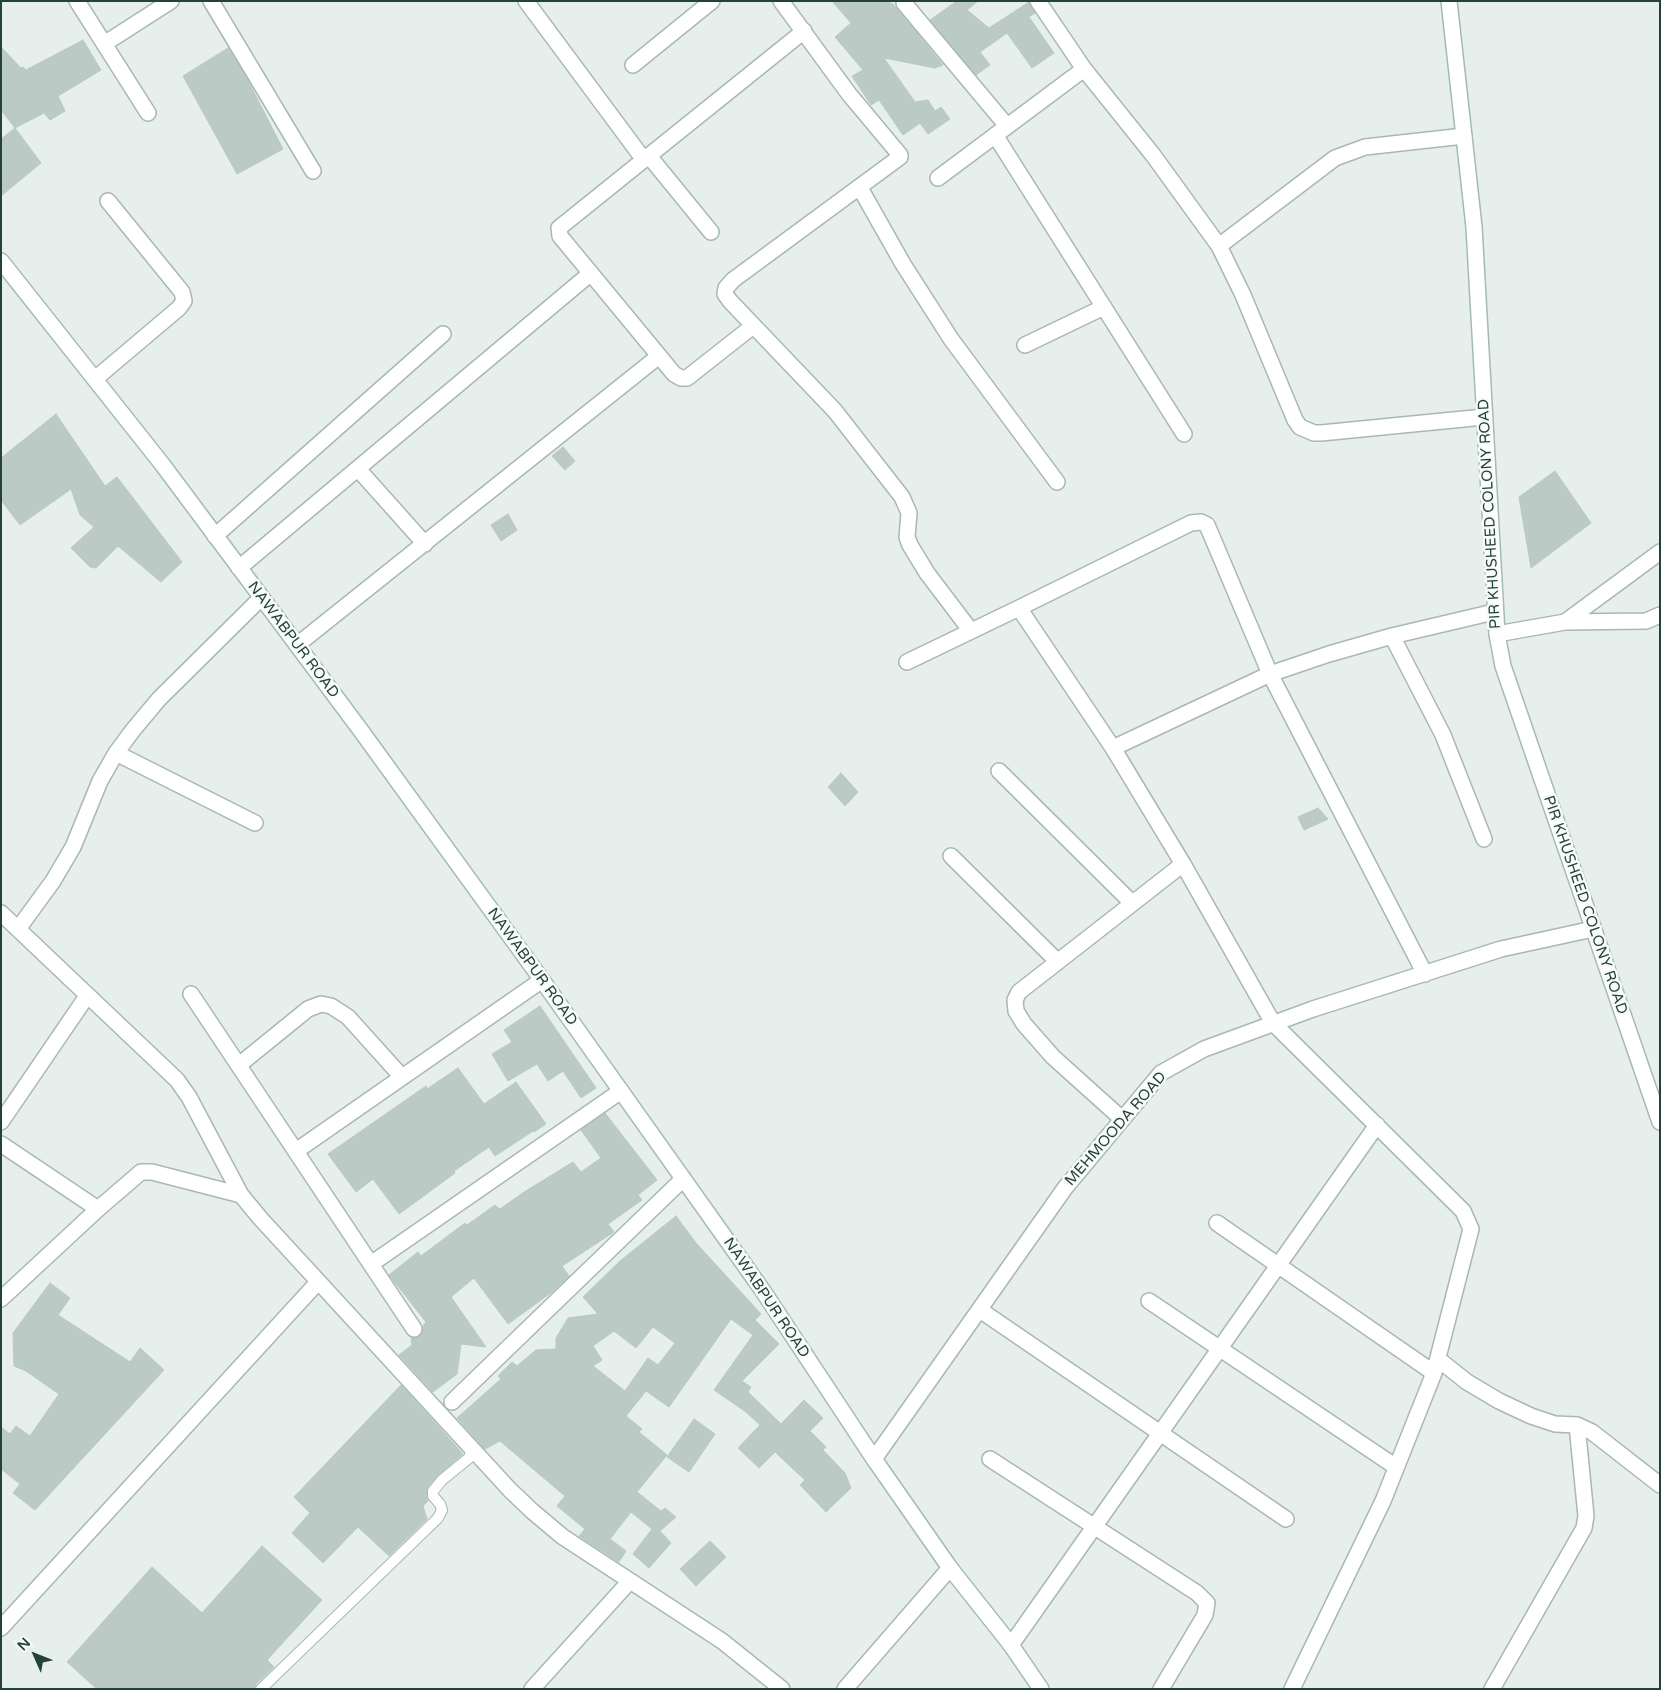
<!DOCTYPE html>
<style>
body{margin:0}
#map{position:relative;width:1661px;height:1690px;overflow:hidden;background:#e6efeb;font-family:"Varela Round",sans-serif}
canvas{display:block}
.frame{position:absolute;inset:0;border:2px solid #24423a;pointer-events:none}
.north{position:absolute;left:10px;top:1630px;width:50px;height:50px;-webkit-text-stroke:4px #f7fbf9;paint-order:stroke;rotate:314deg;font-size:14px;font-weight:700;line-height:20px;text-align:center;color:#24423a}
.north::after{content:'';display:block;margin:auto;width:18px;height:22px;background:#24423a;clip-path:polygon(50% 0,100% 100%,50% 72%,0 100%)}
</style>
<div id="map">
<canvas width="1661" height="1690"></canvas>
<div class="frame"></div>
<div class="north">N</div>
</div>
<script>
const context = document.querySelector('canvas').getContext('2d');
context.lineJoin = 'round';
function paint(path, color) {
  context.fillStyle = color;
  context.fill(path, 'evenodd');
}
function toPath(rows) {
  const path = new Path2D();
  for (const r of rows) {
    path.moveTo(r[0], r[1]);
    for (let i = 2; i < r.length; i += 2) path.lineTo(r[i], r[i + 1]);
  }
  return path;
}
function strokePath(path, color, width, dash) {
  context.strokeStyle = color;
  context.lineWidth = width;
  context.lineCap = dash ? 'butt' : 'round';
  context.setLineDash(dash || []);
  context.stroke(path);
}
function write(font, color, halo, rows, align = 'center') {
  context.font = font + ' "Varela Round",sans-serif';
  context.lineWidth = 5;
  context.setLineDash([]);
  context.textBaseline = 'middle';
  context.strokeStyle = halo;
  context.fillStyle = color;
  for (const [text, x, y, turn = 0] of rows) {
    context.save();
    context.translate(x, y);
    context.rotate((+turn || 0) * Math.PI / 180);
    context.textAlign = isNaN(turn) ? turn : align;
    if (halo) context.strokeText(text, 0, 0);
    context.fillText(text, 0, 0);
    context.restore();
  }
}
const building = toPath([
 [832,1,884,1,893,4,943,65,935,68,884,58,915,102,928,100,935,111,941,107,950,119,928,134,920,123,903,135,879,100,871,105,852,76,863,70,835,37,851,23,832,1],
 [957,1,978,1,967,10,989,28,1029,2,1035,13,1029,17,1054,53,1032,68,1007,33,980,52,990,65,976,75,930,20,957,1],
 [83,40,101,70,58,96,65,111,50,120,44,113,15,128,1,110,1,47,21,68,23,67,26,70,83,40],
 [228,48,245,75,283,149,237,174,183,76,228,48],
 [15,128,41,163,1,196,1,139,15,128],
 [56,414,105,486,117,477,182,562,161,582,118,546,96,568,90,567,71,548,94,527,80,515,71,489,20,525,1,500,1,458,56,414],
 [563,447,575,461,565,470,552,456,563,447],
 [1555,471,1591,523,1531,568,1519,497,1555,471],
 [508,514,517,530,501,541,491,525,508,514],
 [841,773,858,792,845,806,828,787,841,773],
 [1318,808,1328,819,1304,830,1298,817,1318,808],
 [540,1006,596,1088,581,1098,563,1071,548,1081,537,1064,508,1081,492,1054,512,1042,504,1030,540,1006],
 [458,1068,484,1104,516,1082,546,1124,534,1132,533,1131,495,1156,489,1147,454,1171,455,1173,399,1214,373,1179,356,1192,328,1154,426,1086,427,1089,458,1068],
 [605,1113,657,1180,638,1195,642,1200,608,1224,614,1232,562,1266,569,1276,552,1292,508,1324,474,1278,451,1297,486,1347,461,1344,457,1374,433,1392,399,1355,412,1345,411,1338,419,1337,422,1334,423,1326,426,1322,389,1275,418,1252,421,1256,465,1223,467,1225,495,1205,500,1209,524,1192,573,1162,581,1172,601,1158,581,1130,605,1113],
 [676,1216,696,1243,761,1314,755,1320,779,1344,742,1381,751,1387,748,1392,781,1424,804,1400,823,1418,810,1431,826,1447,823,1450,845,1473,851,1488,826,1512,800,1485,805,1480,775,1452,759,1468,738,1448,760,1425,746,1412,714,1390,753,1335,731,1319,669,1407,646,1391,626,1416,642,1429,639,1432,667,1455,637,1492,661,1511,665,1508,676,1517,660,1531,671,1543,649,1568,633,1554,652,1529,631,1512,610,1539,626,1551,619,1562,579,1536,585,1529,557,1506,565,1496,500,1441,485,1449,457,1418,501,1379,498,1376,512,1362,517,1366,536,1350,556,1349,556,1338,568,1318,598,1314,583,1297,620,1261,676,1216],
 [653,1327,675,1343,658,1365,648,1358,625,1391,593,1366,602,1360,593,1346,614,1331,636,1348,653,1327],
 [50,1283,70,1298,58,1315,130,1362,140,1348,164,1370,35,1510,13,1493,20,1484,1,1469,1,1427,10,1434,16,1426,30,1436,59,1394,26,1371,14,1366,13,1333,50,1283],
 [401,1385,463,1454,438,1475,428,1487,426,1496,428,1501,423,1506,427,1519,389,1556,358,1527,323,1563,292,1533,310,1513,294,1497,401,1385],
 [694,1419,715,1434,689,1472,667,1457,694,1419],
 [710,1541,726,1557,696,1586,680,1569,710,1541],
 [262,1546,322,1600,267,1660,274,1667,256,1684,254,1689,97,1689,67,1662,152,1567,202,1613,262,1546]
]);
paint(building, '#bbcac4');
strokePath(building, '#b8c9c2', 1);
const lane = toPath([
 [261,1689,438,1518,442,1510,440,1504,433,1496,433,1491,442,1480,469,1458,472,1448]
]);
const street = toPath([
 [77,1,148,113],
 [211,1,313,171],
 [526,1,644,160],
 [781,1,849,94,900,155,900,157,733,280,726,288,725,294,730,301,835,411,902,497,909,513,907,537,910,545,927,573,971,631],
 [1038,1,1084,69,1153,155,1219,246,1243,295,1295,420,1300,427,1314,433,1321,433,1484,417],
 [904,3,1007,126],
 [104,44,171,1],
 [633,65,712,1],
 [995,135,1184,434],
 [649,156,711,232],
 [938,178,1084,69],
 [860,188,903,264,951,339,1057,482],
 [1219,246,1335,158,1365,147,1464,136],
 [753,326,687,378,681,378,674,374,560,236,559,228,804,31],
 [1025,345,1104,307],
 [95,379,179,308,184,301,182,292,108,201],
 [358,469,425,544],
 [215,536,443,334],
 [239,568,591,273],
 [1019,608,1113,748,1183,864,1273,1023,1463,1211,1471,1229,1434,1373,1383,1501,1292,1689],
 [1565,622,1646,621,1660,615],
 [1497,634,1565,622,1660,552],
 [1392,636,1443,735,1484,839],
 [297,645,659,356],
 [907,662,1019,608,1191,523,1201,522,1207,525,1270,674,1425,974],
 [1113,748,1270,674,1329,654,1392,636,1494,612],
 [116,753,255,823],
 [999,771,1132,903],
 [951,856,1057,961],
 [1,913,177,1080,189,1097,241,1195,260,1218,510,1490,532,1511,563,1537,722,1641,782,1689],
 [18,929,53,881,73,847,100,781,116,753,133,730,159,699,261,598],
 [191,994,414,1329],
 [239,1065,308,1009,321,1004,331,1006,348,1017,402,1077],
 [1122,1119,1053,1057,1024,1024,1016,1011,1015,1000,1019,992,1183,864],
 [1,1122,87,996],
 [1,1144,98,1209],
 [296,1151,542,980],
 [1217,1223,1434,1373],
 [371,1264,621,1091],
 [1,1299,98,1209,141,1172,152,1172,241,1195],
 [1149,1301,1396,1467],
 [980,1310,1286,1519],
 [1438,1359,1467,1382,1499,1401,1531,1416,1555,1424,1577,1425,1592,1432,1660,1485],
 [452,1402,683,1179],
 [874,1459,1065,1188,1161,1073,1204,1049,1313,1009,1501,949,1593,929],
 [990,1459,1197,1593,1207,1603,1205,1615,1161,1689],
 [1,1628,318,1282],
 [1011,1645,1377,1125],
 [532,1689,630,1581],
 [845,1689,950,1568],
 [1492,1689,1584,1528,1586,1516,1577,1425]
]);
const secondary = toPath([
 [1449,1,1474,227,1497,634,1503,666,1660,1122],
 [1,261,162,464,359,728,542,980,763,1291,874,1459,950,1568,1011,1645,1041,1689]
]);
strokePath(lane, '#a8b8b2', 12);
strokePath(street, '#a8b8b2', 18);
strokePath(secondary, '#a4bbb3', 18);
strokePath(lane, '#fff', 10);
strokePath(street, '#fff', 15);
strokePath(secondary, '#fff', 15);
write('15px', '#24423a', '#f7fbf9', [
 ["PIR KHUSHEED COLONY ROAD",1490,514,-93],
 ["NAWABPUR ROAD",293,640,53],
 ["PIR KHUSHEED COLONY ROAD",1585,905,71],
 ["NAWABPUR ROAD",532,967,54],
 ["MEHMOODA ROAD",1116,1129,-49],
 ["NAWABPUR ROAD",766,1298,56]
]);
</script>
